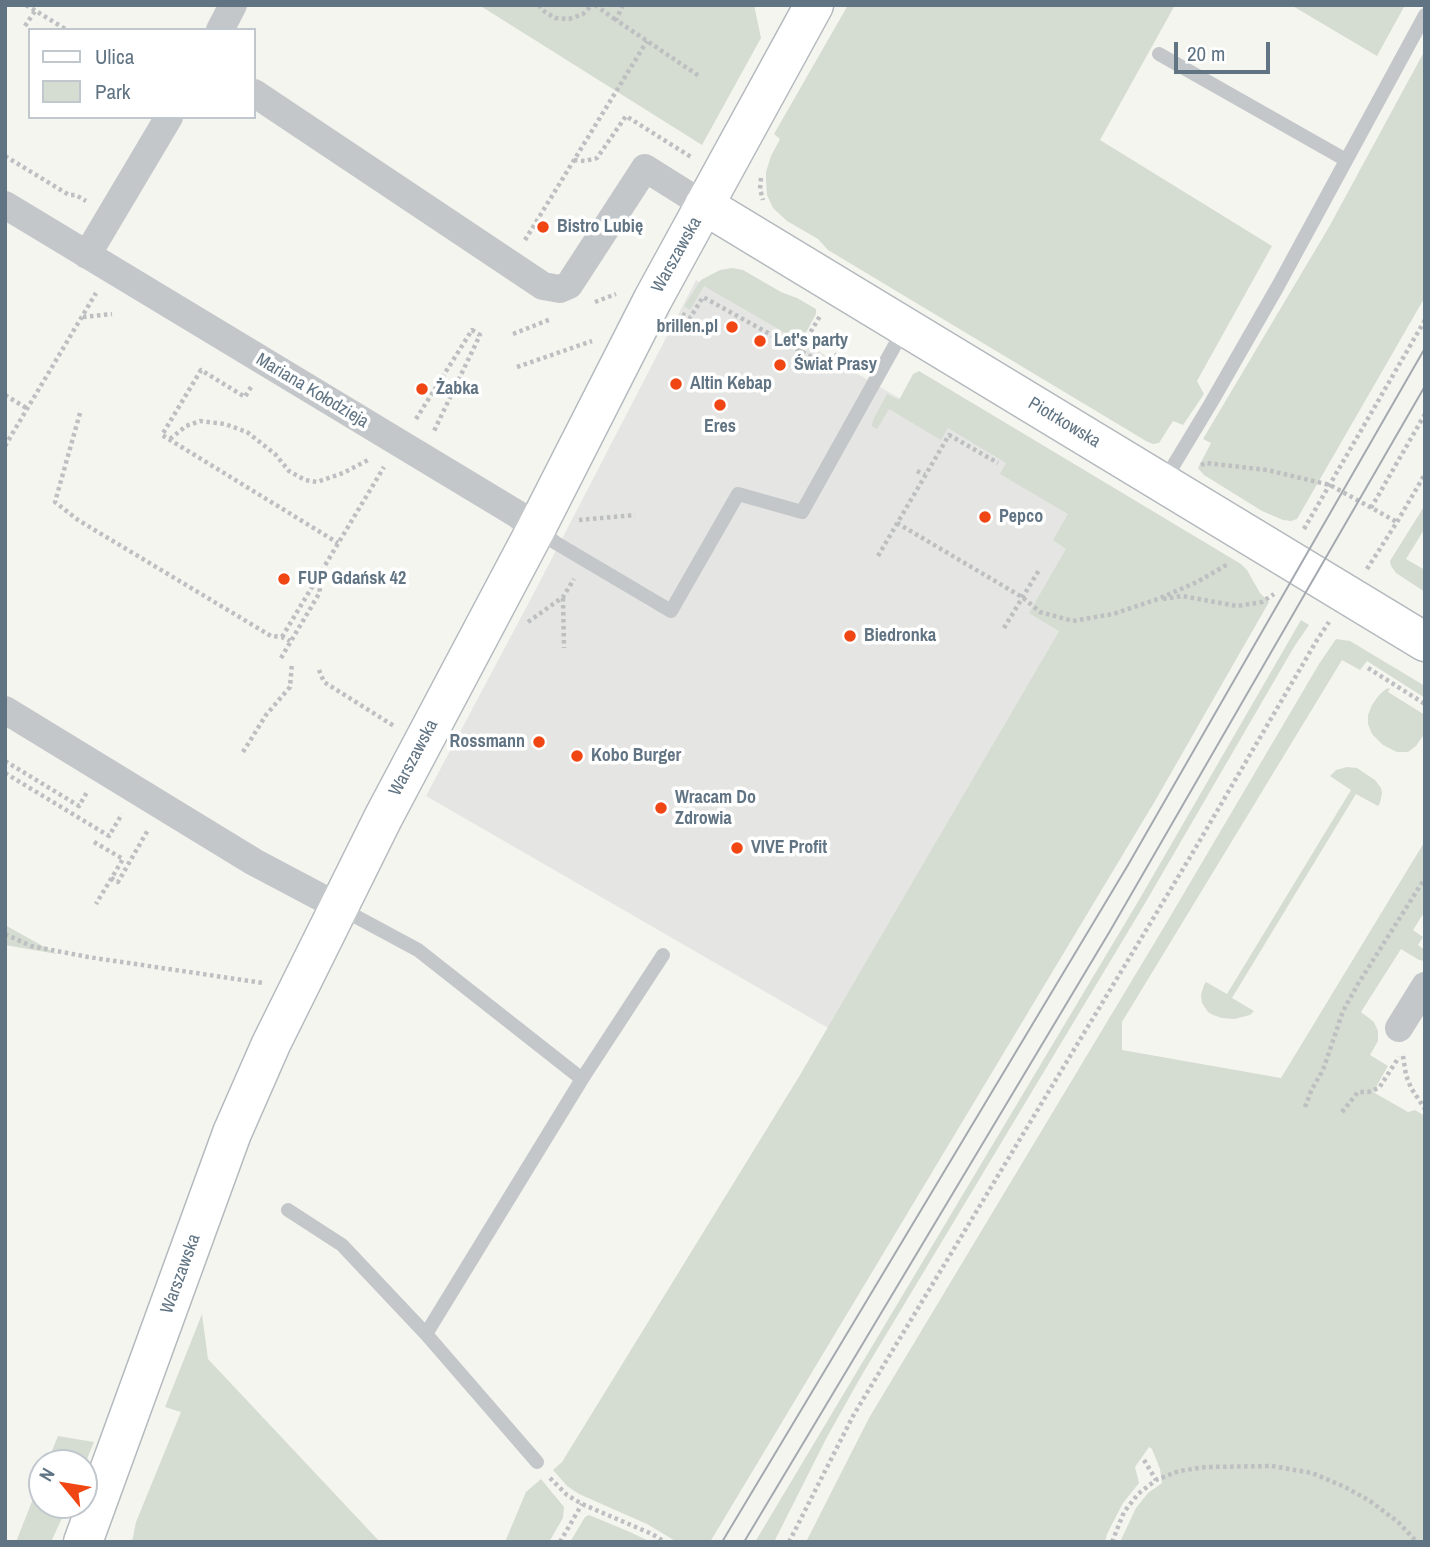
<!DOCTYPE html>
<meta charset="utf-8">
<style>
body{margin:0}
#map{position:relative;width:1430px;height:1547px;overflow:hidden;background:#f5f5f0;font-family:"Archivo Narrow",sans-serif}
canvas{display:block}
.frame{position:absolute;inset:0;border:7px solid #617483;pointer-events:none}
.legend{position:absolute;left:28px;top:28px;width:228px;height:91px;box-sizing:border-box;background:#fff;border:2px solid #c0c7cd;margin:0;padding:9px 12px;list-style:none;font-size:21px;color:#617483}
.legend li{display:flex;align-items:center;gap:14px;height:35px}
.legend b{width:35px;border:2px solid #c0c7cd}
.north{position:absolute;left:28px;top:1449px;width:70px;height:70px;box-sizing:border-box;background:#fff;border:2px solid #c0c7cd;border-radius:50%;rotate:300deg;font-size:19px;font-weight:700;line-height:28px;text-align:center;color:#617483}
.north::after{content:'';display:block;margin:auto;width:24px;height:32px;background:#f04614;clip-path:polygon(50% 0,100% 100%,50% 72%,0 100%)}
.scale{position:absolute;left:1174px;top:42px;width:96px;height:32px;box-sizing:border-box;border:4px solid #617483;border-top:0;padding-left:9px;font-size:21px;line-height:24px;white-space:nowrap;color:#617483;-webkit-text-stroke:5px #fff;paint-order:stroke}
</style>
<div id="map">
<canvas width="1430" height="1547"></canvas>
<div class="frame"></div>
<ul class="legend">
<li><b style="height:9px;background:#fff"></b>Ulica</li>
<li><b style="height:19px;background:#d5dcd1"></b>Park</li>
</ul>
<div class="north">N</div>
<div class="scale">20 m</div>
</div>
<script>
const context = document.querySelector('canvas').getContext('2d');
context.lineJoin = 'round';
function paint(path, color) {
  context.fillStyle = color;
  context.fill(path, 'evenodd');
}
function toPath(rows) {
  const path = new Path2D();
  for (const r of rows) {
    path.moveTo(r[0], r[1]);
    for (let i = 2; i < r.length; i += 2) path.lineTo(r[i], r[i + 1]);
  }
  return path;
}
function strokePath(path, color, width, dash) {
  context.strokeStyle = color;
  context.lineWidth = width;
  context.lineCap = dash ? 'butt' : 'round';
  context.setLineDash(dash || []);
  context.stroke(path);
}
function write(font, color, halo, rows, align = 'center') {
  context.font = font + ' "Archivo Narrow",sans-serif';
  context.lineWidth = 7;
  context.setLineDash([]);
  context.textBaseline = 'middle';
  context.strokeStyle = halo;
  context.fillStyle = color;
  for (const [text, x, y, turn = 0] of rows) {
    context.save();
    context.translate(x, y);
    context.rotate((+turn || 0) * Math.PI / 180);
    context.textAlign = isNaN(turn) ? turn : align;
    if (halo) context.strokeText(text, 0, 0);
    context.fillText(text, 0, 0);
    context.restore();
  }
}
paint(toPath([
 [696,280,899,398,1116,528,1059,631,828,1028,426,796,537,587]
]), '#e5e6e3');
paint(toPath([
 [479,5,754,5,761,38,702,145],
 [848,5,1175,5,1100,140,1272,246,1197,381,1204,394,1183,425,1173,421,1159,443,1153,444,1146,441,828,250,818,239,787,221,773,208,767,195,766,180,766,172,771,156,780,139,774,134],
 [1291,5,1405,5,1377,56],
 [1425,50,1425,297,1297,519,1291,521,1283,520,1262,511,1204,475,1198,468,1211,443,1203,439,1329,227],
 [732,268,743,270,781,292,797,298,816,309,816,314,801,342,704,286,690,310,684,306,701,280,720,270],
 [919,371,1241,564,1247,570,1260,593,1269,602,1155,801,710,1542,677,1542,647,1524,579,1494,567,1486,553,1470,562,1462,800,1075,1059,631,1029,613,1066,549,1053,540,1068,514,1000,474,1006,463,948,428,941,440,889,409,877,429,872,426,873,420,887,394,899,400,913,374],
 [1425,505,1425,528,1406,559,1425,570,1425,592,1396,573,1391,566,1390,561],
 [1301,620,1309,625,1294,647,1144,905,863,1373,827,1437,774,1542,755,1542,1139,900],
 [1336,639,1350,641,1425,686,1425,698,1367,661,1360,670,1342,660,1122,1022,1122,1050,1281,1078,1425,841,1425,911,1413,930,1423,937,1418,945,1425,950,1425,961,1419,960,1401,949,1361,1012,1374,1022,1378,1031,1378,1041,1370,1055,1388,1066,1373,1092,1408,1112,1415,1110,1425,1116,1425,1542,1120,1542,1136,1508,1148,1493,1162,1483,1160,1469,1152,1449,1149,1447,1135,1467,1139,1483,1123,1503,1107,1534,1105,1542,806,1542,869,1418,1164,927,1319,664],
 [1390,688,1388,692,1425,715,1425,733,1416,746,1408,752,1397,752,1383,745,1372,734,1368,724,1368,715,1372,705,1379,695,1386,689],
 [1347,767,1357,768,1375,780,1381,788,1382,793,1380,803,1378,806,1356,794,1232,998,1254,1011,1250,1015,1234,1019,1222,1018,1213,1015,1208,1012,1202,1003,1201,995,1204,985,1206,982,1227,994,1351,790,1330,776,1336,770],
 [5,925,57,954,5,945],
 [202,1314,208,1359,380,1542,132,1542,136,1522,181,1412,165,1407],
 [58,1436,94,1442,84,1466,84,1463,47,1463],
 [42,1476,42,1505,68,1505,51,1542,16,1542],
 [541,1479,564,1507,563,1518,549,1542,505,1542,526,1492],
 [589,1515,630,1532,651,1542,570,1542,585,1517]
]), '#d5dcd1');
const secondary = toPath([
 [704,205,1425,642],
 [83,1542,232,1133,271,1044,383,818,536,529,653,299,814,5]
]);
strokePath(secondary, '#b3b9bd', 41);
strokePath(toPath([
 [26,5,67,30],
 [539,5,542,10,555,18,569,19,583,14,592,5],
 [595,5,616,20],
 [623,5,616,20,699,76],
 [25,26,35,11],
 [5,156,69,195,76,195,86,201],
 [574,160,585,161,597,158,626,116,691,157],
 [761,178,760,189,763,200],
 [525,240,647,41],
 [595,302,616,294],
 [682,314,690,318,703,297,815,359,857,368],
 [83,317,112,314],
 [513,334,551,319],
 [800,350,820,316],
 [832,363,849,333],
 [517,367,592,341],
 [251,387,245,397,201,370,162,435,338,543],
 [5,395,28,409],
 [80,413,55,502,78,520,271,636,282,637,290,641],
 [416,419,472,330,480,335,434,431],
 [170,439,186,426,200,421,225,424,247,432,275,454,289,471,305,480,317,482,343,473,368,460],
 [5,446,96,293],
 [1201,465,1206,463,1267,470,1330,485,1397,522],
 [917,471,925,475],
 [1371,508,1425,414],
 [579,520,635,515],
 [897,523,1022,597,1040,612,1073,621,1113,614,1158,599,1197,582,1228,564],
 [1304,529,1425,320],
 [878,556,949,435,998,463],
 [1367,569,1397,522,1425,474],
 [563,598,564,648],
 [1163,599,1182,596,1237,606,1262,602,1274,594],
 [528,622,563,597,574,579],
 [1004,628,1039,570],
 [282,637,384,467],
 [281,658,320,592,318,578],
 [1368,668,1425,704],
 [319,670,324,682,394,726],
 [243,752,266,715,290,687,292,663],
 [5,761,79,806,87,792],
 [5,773,109,836,122,814],
 [94,842,123,859,96,904],
 [111,878,118,882,148,830],
 [5,934,31,946,88,957,263,983],
 [1403,1056,1406,1075,1411,1088,1425,1109],
 [1305,1107,1312,1089,1323,1070,1343,1011,1358,984,1425,878],
 [1342,1112,1358,1092,1368,1092,1379,1088,1399,1057],
 [1144,1460,1156,1480],
 [550,1478,567,1495,582,1504,652,1534,665,1542],
 [560,1542,582,1504],
 [789,1542,853,1416,1189,859,1317,640,1329,622],
 [1112,1542,1124,1512,1138,1494,1156,1480,1179,1471,1206,1467,1272,1466,1312,1473,1345,1487,1370,1501,1398,1522,1417,1542]
]), '#bdbfc1', 4.5, [3.5, 3.5]);
strokePath(toPath([
 [1159,54,1346,160],
 [1164,481,1211,403,1278,286,1425,15],
 [537,529,556,543,671,611,738,494,802,512,904,329],
 [340,908,418,950,582,1079],
 [288,1210,342,1245,426,1334,537,1462],
 [426,1334,582,1079,663,955]
]), '#c3c7ca', 14);
strokePath(toPath([
 [220,30,233,5],
 [254,93,543,286,560,289,569,285,645,168,704,205],
 [5,205,517,514,536,529],
 [87,255,169,117],
 [5,710,254,862,339,907],
 [1399,1028,1425,986]
]), '#c3c7ca', 28);
strokePath(secondary, '#fff', 38);
strokePath(toPath([
 [722,1542,1128,865,1425,348],
 [744,1542,1110,931,1425,386]
]), '#a3a9af', 2);
for (const [x, y, r, color] of [
 [543,227,7,"#f04614"],
 [732,327,7,"#f04614"],
 [760,341,7,"#f04614"],
 [780,365,7,"#f04614"],
 [676,384,7,"#f04614"],
 [422,389,7,"#f04614"],
 [720,405,7,"#f04614"],
 [985,517,7,"#f04614"],
 [284,579,7,"#f04614"],
 [850,636,7,"#f04614"],
 [539,742,7,"#f04614"],
 [577,756,7,"#f04614"],
 [661,808,7,"#f04614"],
 [737,848,7,"#f04614"]
]) {
  const dot = new Path2D();
  dot.arc(x, y, r, 0, 2 * Math.PI);
  context.fillStyle = color;
  context.fill(dot);
  strokePath(dot, '#fff', 2.5);
}
write('bold 18px', '#617483', '#fff', [
 ["Bistro Lubię",557,227],
 ["brillen.pl",718,327,"right"],
 ["Let's party",774,341],
 ["Świat Prasy",794,365],
 ["Altin Kebap",690,384],
 ["Żabka",436,389],
 ["Eres",720,427,"center"],
 ["Pepco",999,517],
 ["FUP Gdańsk 42",298,579],
 ["Biedronka",864,636],
 ["Rossmann",525,742,"right"],
 ["Kobo Burger",591,756],
 ["Wracam Do",675,798],
 ["Zdrowia",675,819],
 ["VIVE Profit",751,848]
], 'left');
write('18px', '#617483', '#fff', [
 ["Warszawska",677,255,-61],
 ["Mariana Kołodzieja",312,391,31],
 ["Piotrkowska",1064,423,31],
 ["Warszawska",414,758,-62],
 ["Warszawska",181,1274,-70]
]);
</script>
